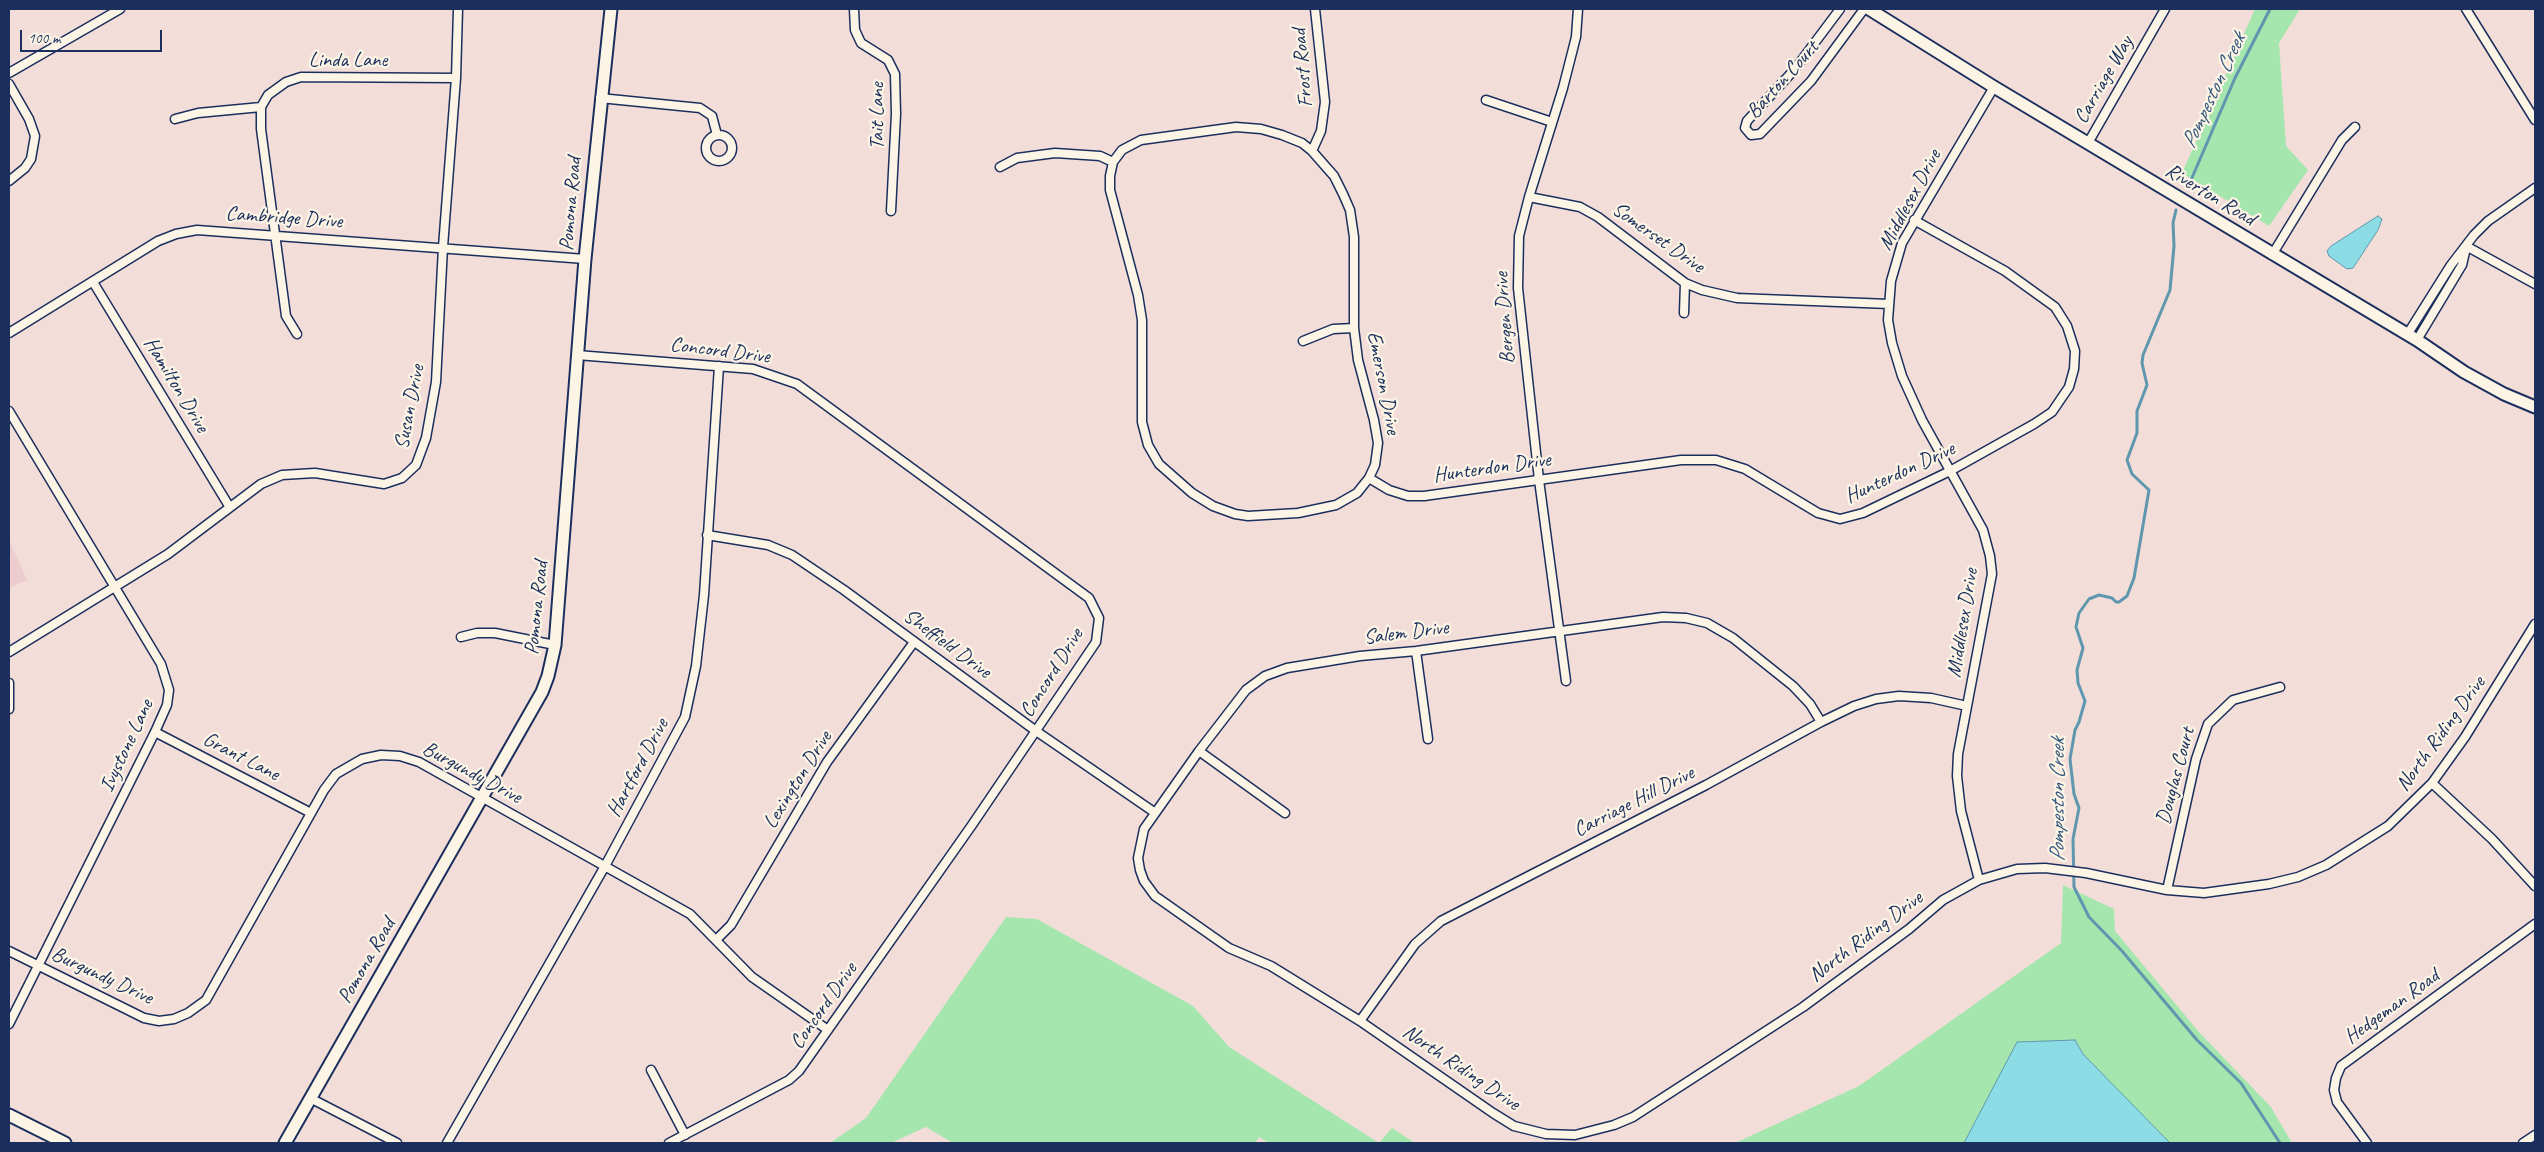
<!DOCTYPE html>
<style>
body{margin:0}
#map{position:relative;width:2544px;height:1152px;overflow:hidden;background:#f3ddd8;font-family:Caveat,sans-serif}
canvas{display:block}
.frame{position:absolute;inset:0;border:10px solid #1b2f5e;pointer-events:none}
.scale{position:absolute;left:20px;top:30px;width:142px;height:22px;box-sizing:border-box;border:2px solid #1b2f5e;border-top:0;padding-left:6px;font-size:15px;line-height:18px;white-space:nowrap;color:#1b2f5e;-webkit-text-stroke:4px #fcf5e5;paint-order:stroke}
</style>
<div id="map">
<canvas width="2544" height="1152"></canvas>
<div class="frame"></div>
<div class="scale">100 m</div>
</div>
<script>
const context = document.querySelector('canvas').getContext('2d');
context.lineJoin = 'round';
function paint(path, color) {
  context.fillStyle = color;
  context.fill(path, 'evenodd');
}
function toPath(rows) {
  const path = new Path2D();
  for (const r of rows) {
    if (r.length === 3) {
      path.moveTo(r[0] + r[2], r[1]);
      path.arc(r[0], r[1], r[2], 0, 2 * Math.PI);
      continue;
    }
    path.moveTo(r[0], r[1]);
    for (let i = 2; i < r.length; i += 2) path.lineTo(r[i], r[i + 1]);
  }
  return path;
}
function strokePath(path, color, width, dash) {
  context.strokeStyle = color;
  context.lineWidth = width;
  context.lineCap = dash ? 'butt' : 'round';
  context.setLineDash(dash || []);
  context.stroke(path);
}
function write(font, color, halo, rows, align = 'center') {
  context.font = font + ' Caveat,sans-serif';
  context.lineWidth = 4.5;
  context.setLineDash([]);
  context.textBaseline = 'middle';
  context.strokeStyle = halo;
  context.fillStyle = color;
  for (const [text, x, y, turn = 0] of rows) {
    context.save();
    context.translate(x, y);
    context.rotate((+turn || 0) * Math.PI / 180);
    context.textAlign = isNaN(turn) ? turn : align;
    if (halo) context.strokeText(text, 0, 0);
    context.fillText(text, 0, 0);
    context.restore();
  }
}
paint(toPath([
 [9,540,27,580,9,588]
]), '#eccccf');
paint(toPath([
 [2255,9,2300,9,2279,43,2286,146,2308,170,2269,226,2182,173],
 [2063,885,2114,909,2115,931,2198,1031,2271,1107,2292,1143,2170,1143,2083,1054,2075,1040,2017,1043,1964,1143,1735,1143,1859,1086,2061,943],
 [1006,917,1037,919,1193,1006,1229,1047,1379,1143,1392,1128,1415,1143,1269,1143,1259,1137,1255,1143,953,1143,926,1127,891,1143,830,1143,866,1118]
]), '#a5e6af');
const water = toPath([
 [2378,216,2382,219,2378,230,2353,268,2347,269,2329,256,2327,251,2331,246,2378,216],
 [2075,1040,2083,1054,2170,1143,1964,1143,2017,1042,2075,1040]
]);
paint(water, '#8bdce4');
strokePath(water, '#5e97ae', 1);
strokePath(toPath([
 [2188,187,2235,78,2270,9],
 [2176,210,2173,223,2174,246,2170,290,2143,355,2142,363,2147,385,2137,411,2137,433,2127,460,2132,474,2149,490,2134,578,2127,596,2119,602,2116,602,2112,598,2099,595,2089,599,2079,613,2076,627,2083,648,2077,670,2078,683,2085,701,2079,722,2075,730,2070,759,2074,794,2079,808,2073,839,2074,887,2089,917,2122,951,2197,1040,2241,1083,2280,1143]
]), '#5e97ae', 3);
const street = toPath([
 [854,9,855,30,861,43,888,60,895,74,896,114,891,211],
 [1840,9,1795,69,1747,121,1745,128,1751,135,1760,134,1811,81,1864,9],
 [2466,9,2535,120],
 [9,73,120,9],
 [9,84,29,119,35,136,31,159,25,168,9,181],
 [600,98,700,108,712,116,717,135],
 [1486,100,1552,122],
 [175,119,198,113,261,107],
 [1236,127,1261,129,1282,135,1302,143,1312,151,1334,176,1343,194,1350,210,1354,237,1354,328,1358,360,1374,420,1378,443,1375,465,1369,478,1357,493,1336,505,1298,513,1248,516,1235,514,1213,506,1192,493,1159,464,1148,445,1142,422,1142,320,1138,295,1110,190,1110,176,1113,162,1122,150,1141,140,1236,127],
 [719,148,13],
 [2088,143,2165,9],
 [1312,151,1321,131,1325,102,1315,9],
 [1000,167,1017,158,1055,153,1100,156,1113,162],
 [1529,197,1580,207,1598,217,1685,283,1702,290,1737,298,1889,304],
 [2466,246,2535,284],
 [2272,255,2342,140,2355,127],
 [93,282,229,506],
 [1684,313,1685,283],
 [9,333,158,241,176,234,197,230,585,259],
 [297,334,286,316,261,129,261,107,268,95,286,82,301,77,456,78],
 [2407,335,2451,265,2474,235,2488,221,2535,188],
 [2417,340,2462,265,2466,248],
 [1303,341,1333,329,1354,328],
 [577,355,753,369,797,384,1089,598,1099,618,1096,642,972,825,799,1071,789,1080,669,1143],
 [9,411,161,664,169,690,167,705,155,732,9,1024],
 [1369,478,1389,490,1408,496,1424,496,1681,460,1716,460,1745,469,1818,513,1840,519,1863,513,1950,471,2034,424,2052,412,2069,387,2074,369,2075,351,2067,326,2055,307,2005,271,1914,220],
 [707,535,768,545,792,555,844,590,1036,731,1154,812],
 [461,637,477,633,495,633,555,645],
 [1416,651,1428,739],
 [9,652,168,554,261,484,282,475,315,473,384,484,402,478,416,465,426,438,436,382,443,247,456,78,458,9],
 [1566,681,1539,480,1518,288,1519,236,1529,197,1563,88,1576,37,1578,9],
 [9,683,9,709],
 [1821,722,1810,704,1793,686,1733,638,1707,623,1686,618,1663,617,1416,651,1360,656,1287,668,1265,676,1246,690,1199,751,1144,829,1138,858,1140,870,1144,881,1155,896,1229,948,1271,966,1360,1021,1493,1113,1514,1126,1546,1134,1575,1135,1614,1125,1633,1117,1803,1007,1909,929,1943,900,1979,880,2017,869,2045,868,2086,873,2167,890,2204,893,2269,884,2298,877,2326,865,2388,826,2432,783,2465,737,2535,624],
 [155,732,311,813],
 [1199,751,1285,813],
 [2432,783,2492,839,2535,886],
 [1979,880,1961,811,1957,776,1958,754,1992,574,1990,556,1983,530,1922,420,1902,376,1892,343,1888,320,1891,281,1902,243,1994,87],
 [2167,890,2196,759,2208,724,2233,700,2280,687],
 [716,940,731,925,827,762,914,642],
 [9,951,144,1018,159,1021,174,1019,188,1013,206,1000,324,790,336,774,362,759,381,755,400,756,419,762,690,914,752,977,828,1030],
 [1360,1021,1415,944,1441,921,1706,785,1821,722,1854,706,1876,699,1899,696,1931,698,1967,706],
 [651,1070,685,1135],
 [310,1098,397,1143],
 [447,1143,605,866,685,717,696,666,704,595,719,366],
 [2367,1143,2337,1102,2334,1090,2336,1078,2341,1066,2535,924],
 [2523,1143,2535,1135]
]);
const secondary = toPath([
 [1869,9,1994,87,2417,340,2464,372,2504,394,2535,407],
 [9,1115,65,1143],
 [285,1143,542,692,548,676,555,645,585,259,611,9]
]);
strokePath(street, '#1b2f5e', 11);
strokePath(secondary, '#1b2f5e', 15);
strokePath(street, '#fcf5e5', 8);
strokePath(secondary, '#fcf5e5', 11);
write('21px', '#1b2f5e', '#fcf5e5', [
 ["Linda Lane",348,60],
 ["Frost Road",1303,68,-95],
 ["Barton Court",1783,80,-48],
 ["Carriage Way",2104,80,-60],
 ["Tait Lane",877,116,-90],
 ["Riverton Road",2210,195,31],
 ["Middlesex Drive",1910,200,-62],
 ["Pomona Road",571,204,-85],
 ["Cambridge Drive",284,218,4],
 ["Somerset Drive",1658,238,35],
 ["Bergen Drive",1505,318,-94],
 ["Concord Drive",720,351,7],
 ["Emerson Drive",1383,383,79],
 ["Hamilton Drive",176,385,59],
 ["Susan Drive",410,407,-79],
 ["Hunterdon Drive",1492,468,-8],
 ["Hunterdon Drive",1900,473,-25],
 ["Pomona Road",537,608,-84],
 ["Middlesex Drive",1963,623,-81],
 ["Salem Drive",1406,633,-7],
 ["Sheffield Drive",947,644,36],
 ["Concord Drive",1052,673,-58],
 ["North Riding Drive",2441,734,-54],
 ["Ivystone Lane",127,746,-65],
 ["Grant Lane",241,757,27],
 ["Hartford Drive",638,768,-62],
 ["Burgundy Drive",472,773,28],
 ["Douglas Court",2176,776,-75],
 ["Lexington Drive",798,780,-58],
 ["Carriage Hill Drive",1634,802,-27],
 ["North Riding Drive",1866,937,-37],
 ["Pomona Road",367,961,-60],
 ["Burgundy Drive",102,976,25],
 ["Concord Drive",824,1006,-55],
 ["Hedgeman Road",2392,1007,-36],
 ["North Riding Drive",1461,1068,34]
]);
write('italic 22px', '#375a80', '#fcf5e5', [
 ["Pompeston Creek",2214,91,-65],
 ["Pompeston Creek",2058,800,-90]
]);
</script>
